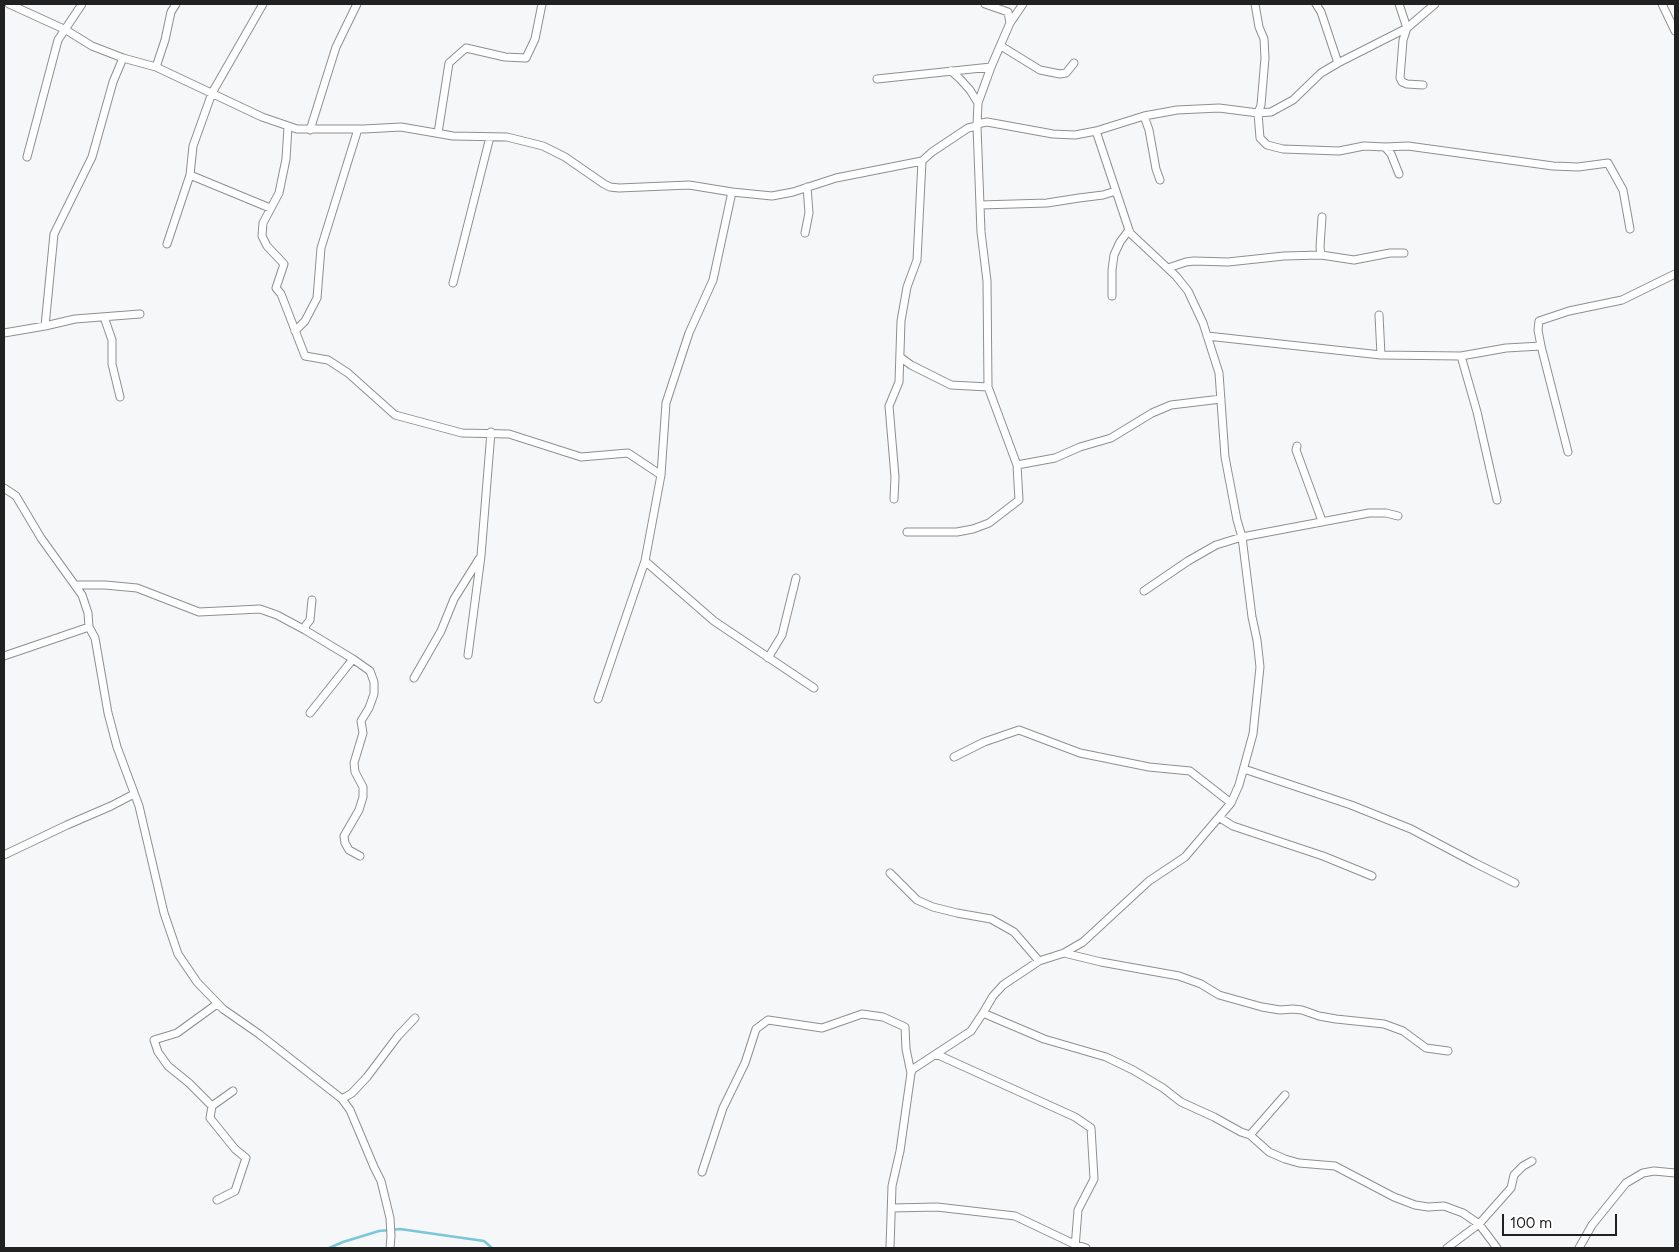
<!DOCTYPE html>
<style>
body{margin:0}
#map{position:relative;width:1679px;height:1252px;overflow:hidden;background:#f6f7f8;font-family:Figtree,sans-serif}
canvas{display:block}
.frame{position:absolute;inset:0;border:5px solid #212122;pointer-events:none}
.scale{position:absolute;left:1502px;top:1214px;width:115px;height:22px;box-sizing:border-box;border:2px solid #212122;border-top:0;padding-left:6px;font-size:15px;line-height:18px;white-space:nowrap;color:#212122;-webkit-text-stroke:4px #fff;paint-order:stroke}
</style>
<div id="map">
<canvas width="1679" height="1252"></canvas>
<div class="frame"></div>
<div class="scale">100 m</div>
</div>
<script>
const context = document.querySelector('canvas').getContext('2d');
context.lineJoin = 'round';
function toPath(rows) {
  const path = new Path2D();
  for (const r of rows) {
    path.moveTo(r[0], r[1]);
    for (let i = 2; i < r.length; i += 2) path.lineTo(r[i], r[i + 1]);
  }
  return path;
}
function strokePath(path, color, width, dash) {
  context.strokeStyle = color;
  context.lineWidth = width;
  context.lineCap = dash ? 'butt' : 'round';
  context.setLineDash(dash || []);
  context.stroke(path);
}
strokePath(toPath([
 [329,1248,343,1242,379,1231,400,1229,484,1241,492,1248]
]), '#79c7d8', 2.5);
const minor = toPath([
 [9,4,66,30,92,46,123,58,156,67,262,117,297,129,364,129,401,127,453,136,507,137,543,146,565,157,604,184,610,187,619,188,689,185,732,192,772,196,793,192,836,178,922,161,932,152,968,128,977,126,977,124,987,122,1053,134,1075,135,1096,131,1144,116,1177,110,1219,108,1258,113,1271,112,1293,100,1321,73,1338,63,1407,28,1435,4],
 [263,4,212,93,193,146,190,175,270,208],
 [985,4,1008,12,1010,23],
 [1255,4,1259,27,1264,39,1265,58,1261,105,1258,113,1260,138,1267,145,1283,149,1339,151,1364,146,1385,147,1391,154,1399,174],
 [1316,4,1321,12,1338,63],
 [1399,4,1407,28,1403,40,1400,78,1402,82,1407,84,1423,85],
 [1662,4,1675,31],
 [1001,46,1040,70,1060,74,1066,73,1074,63],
 [156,67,165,40,171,12,176,4],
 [951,71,960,79,970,90,978,103],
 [877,79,991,67],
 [1144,116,1149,130,1156,169,1160,180],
 [977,124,978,103,991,67,1010,23,1023,4],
 [288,127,286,159,279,193,263,223,262,236,267,246,284,264,276,288,281,294,305,356,328,360,348,373,395,415,462,433,509,434,581,457,628,453,661,475],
 [310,130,336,47,357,4],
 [438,133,449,63,466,48,505,57,526,58,535,39,542,4],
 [1385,147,1408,146,1553,166,1578,167,1608,163,1623,190,1630,229],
 [27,157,58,40,82,4],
 [980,205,1047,203,1079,198,1103,195,1116,191],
 [1322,217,1320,247,1321,255,1354,260,1390,253,1404,253],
 [805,233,809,213,807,187],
 [167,244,190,175],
 [1168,268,1186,262,1194,261,1228,262,1284,256,1321,255],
 [453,283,490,137],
 [1112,296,1112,270,1114,255,1120,242,1129,230],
 [1379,315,1381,355],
 [104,317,112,340,112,364,120,397],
 [45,326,54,234,92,157,113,82,123,58],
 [295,331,305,321,317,298,321,248,358,129],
 [4,333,45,326,75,319,140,314],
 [1207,336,1381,355,1461,356,1506,348,1541,346,1568,452],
 [1541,346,1538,330,1539,321,1569,311,1622,300,1675,274],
 [1461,356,1477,412,1497,500],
 [900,357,911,365,951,385,988,387],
 [1297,446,1296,450,1322,521],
 [1017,465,1055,458,1080,447,1111,438,1152,413,1171,405,1221,399],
 [4,488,16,496,41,538,82,595,88,613,89,627,95,638,108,713,117,747,139,806,164,913,178,954,197,982,223,1009,259,1034,342,1099,350,1110,374,1167,381,1181,390,1218,391,1236,390,1248],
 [894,499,895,477,889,406,899,382,901,321,907,287,917,260,922,161],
 [907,532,957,532,973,529,989,523,1019,500,1017,465,988,387,987,281,981,232,977,126],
 [645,561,714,621,814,688],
 [75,585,105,585,137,588,199,612,260,609,277,615,305,630,306,625,310,620,312,600],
 [1144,591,1188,561,1216,545,1242,537,1369,513,1386,513,1398,516],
 [305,630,353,659,370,671,374,682,374,694,369,708,361,721,363,733,354,763,355,772,363,787,363,797,359,810,344,836,345,843,349,850,360,856],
 [468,655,481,556,491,432],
 [4,656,89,627],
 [768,658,782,635,796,578],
 [414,678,441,631,454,599,479,559],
 [598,699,645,561,661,475,666,403,689,333,713,280,732,192],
 [310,713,353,659],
 [954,757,984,742,1019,730,1080,753,1149,767,1190,771,1231,803],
 [1244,769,1351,805,1411,829,1475,863,1515,883],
 [1220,818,1233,826,1323,856,1372,876],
 [4,855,67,825,111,806,134,794],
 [890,873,917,900,933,907,957,913,991,919,1014,932,1039,961],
 [1064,953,1101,962,1179,976,1201,984,1219,995,1262,1007,1280,1010,1293,1009,1302,1010,1319,1016,1336,1019,1384,1024,1403,1031,1426,1048,1448,1051],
 [217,1004,177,1033,154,1040,158,1052,168,1066,189,1083,212,1106,233,1091],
 [983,1013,1044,1039,1106,1057,1133,1070,1163,1088,1181,1102,1214,1117,1241,1132,1250,1135,1269,1152,1285,1159,1299,1163,1335,1166,1394,1197,1415,1205,1428,1207,1444,1206,1463,1213,1479,1224,1497,1248],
 [936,1054,1075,1117,1091,1128,1094,1179,1078,1210,1075,1248],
 [342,1099,352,1093,367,1077,398,1036,415,1018],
 [212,1106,210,1118,235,1149,246,1158,235,1191,217,1200],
 [1250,1135,1285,1095],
 [702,1172,723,1108,745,1063,756,1029,768,1020,822,1028,862,1014,883,1017,905,1027,906,1049,911,1073],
 [892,1208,937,1207,1015,1216,1074,1244,1086,1248],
 [890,1248,892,1186,900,1151,911,1073,913,1069,971,1031,983,1013,993,996,1003,985,1039,961,1064,953,1083,942,1149,881,1185,857,1231,803,1239,785,1253,734,1260,667,1257,640,1252,617,1242,537,1237,520,1225,457,1219,373,1203,323,1188,291,1176,276,1130,233,1096,131],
 [1447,1248,1479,1224,1511,1188,1514,1175,1523,1166,1532,1161],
 [1579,1248,1592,1225,1626,1183,1643,1173,1654,1171,1675,1173]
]);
strokePath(minor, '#8e8f90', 9);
strokePath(minor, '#fff', 7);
</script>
